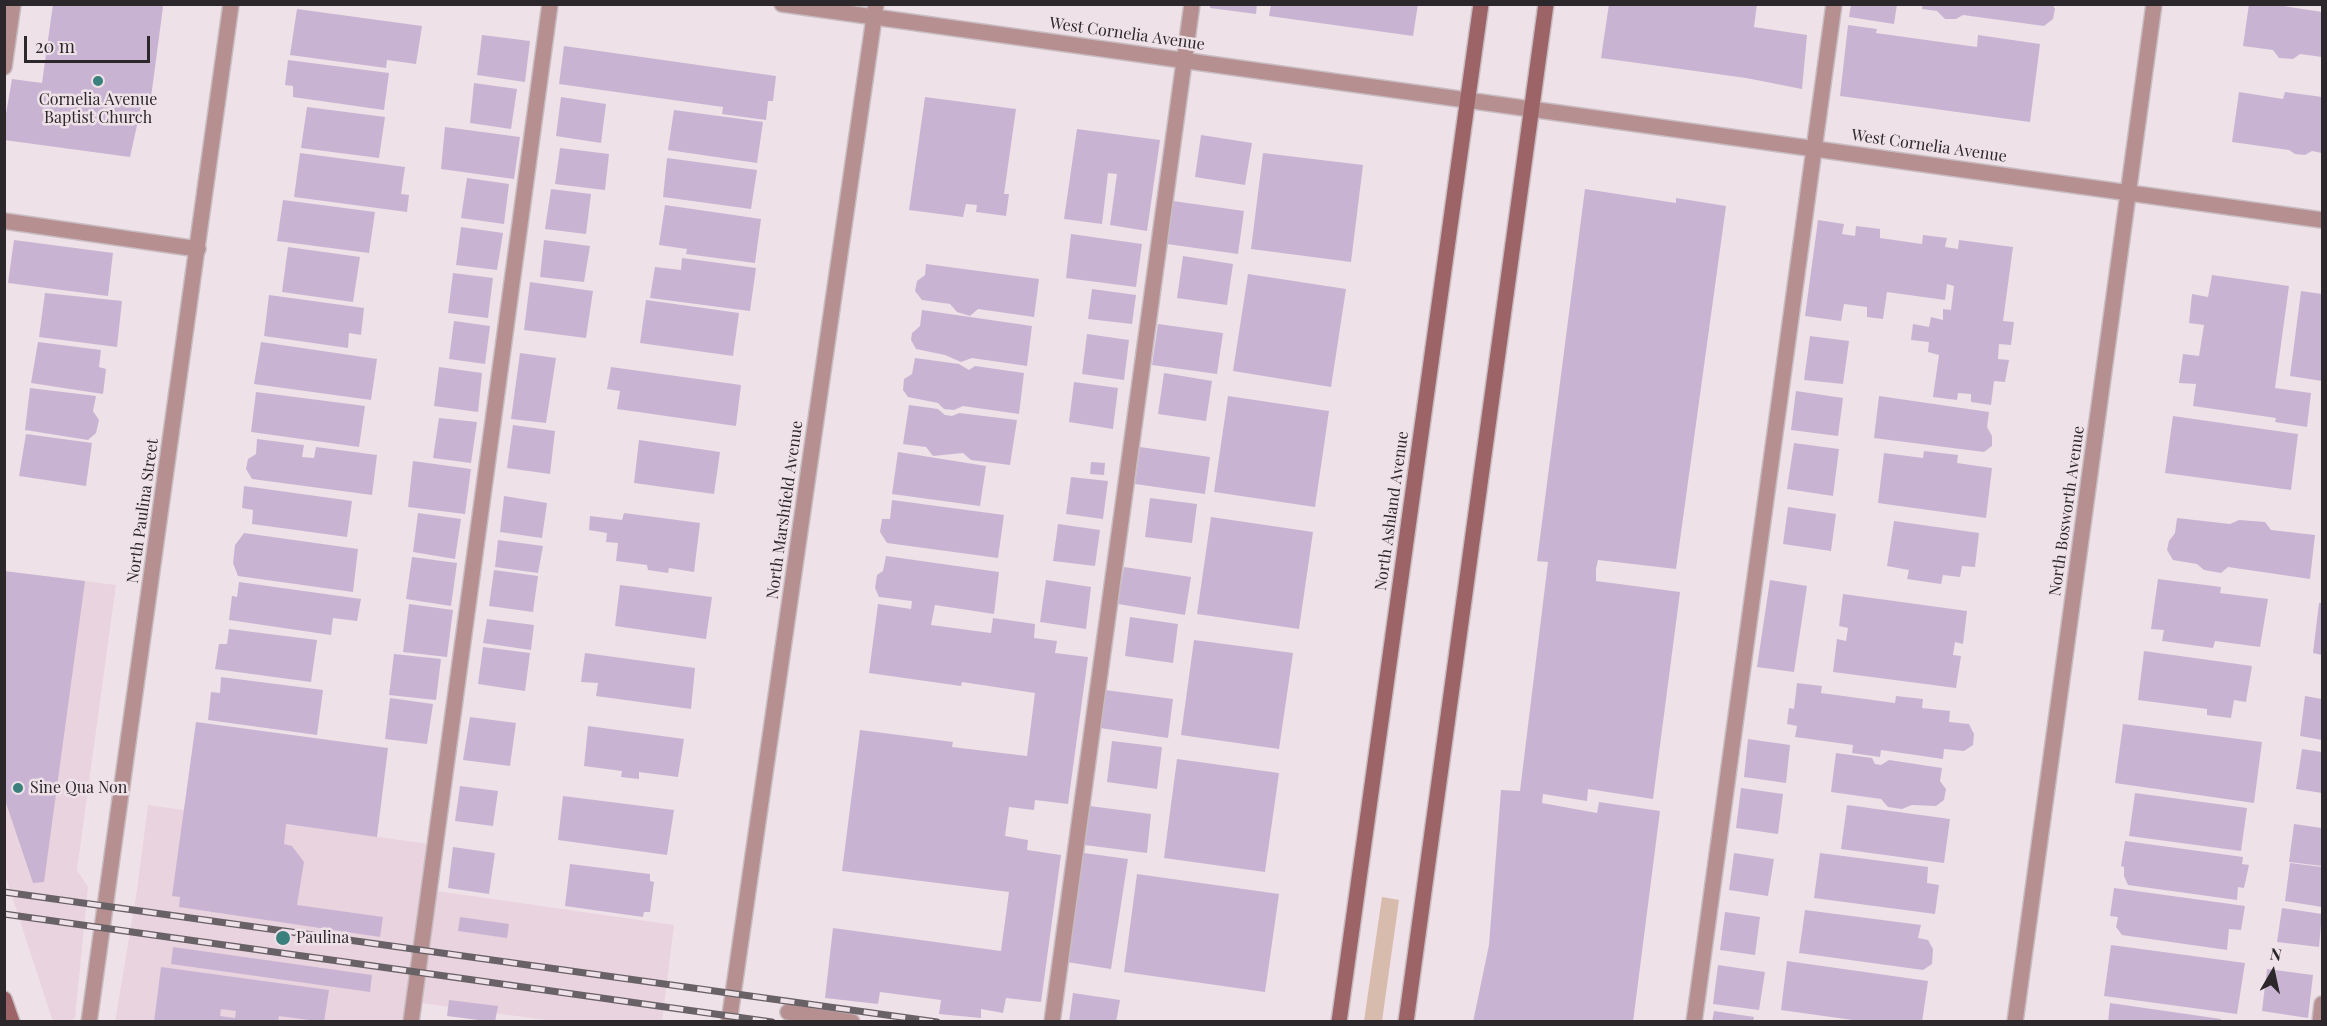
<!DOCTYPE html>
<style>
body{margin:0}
#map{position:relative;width:2327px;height:1026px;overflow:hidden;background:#efe1e8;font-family:"Playfair Display",serif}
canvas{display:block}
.frame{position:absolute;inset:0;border:6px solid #2c272a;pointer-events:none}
.north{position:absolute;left:2243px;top:942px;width:60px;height:60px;-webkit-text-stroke:4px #efe1e8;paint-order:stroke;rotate:9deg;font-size:16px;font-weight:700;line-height:24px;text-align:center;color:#2c272a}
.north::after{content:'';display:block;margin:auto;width:21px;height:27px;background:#2c272a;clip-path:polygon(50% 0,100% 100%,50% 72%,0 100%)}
.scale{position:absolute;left:24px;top:36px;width:126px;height:27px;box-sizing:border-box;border:3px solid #2c272a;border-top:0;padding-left:8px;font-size:18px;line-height:21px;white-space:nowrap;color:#2c272a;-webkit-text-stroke:4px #efe1e8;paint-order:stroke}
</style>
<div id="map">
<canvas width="2327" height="1026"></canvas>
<div class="frame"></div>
<div class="north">N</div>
<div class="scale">20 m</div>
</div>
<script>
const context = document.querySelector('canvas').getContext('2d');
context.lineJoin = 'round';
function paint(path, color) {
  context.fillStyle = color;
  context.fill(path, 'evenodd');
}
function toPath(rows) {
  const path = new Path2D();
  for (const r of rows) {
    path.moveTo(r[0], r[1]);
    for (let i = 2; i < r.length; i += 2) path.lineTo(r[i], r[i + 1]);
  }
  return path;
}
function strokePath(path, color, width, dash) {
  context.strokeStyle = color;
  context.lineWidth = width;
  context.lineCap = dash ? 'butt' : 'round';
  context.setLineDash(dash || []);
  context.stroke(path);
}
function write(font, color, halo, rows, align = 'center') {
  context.font = font + ' "Playfair Display",serif';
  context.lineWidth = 5;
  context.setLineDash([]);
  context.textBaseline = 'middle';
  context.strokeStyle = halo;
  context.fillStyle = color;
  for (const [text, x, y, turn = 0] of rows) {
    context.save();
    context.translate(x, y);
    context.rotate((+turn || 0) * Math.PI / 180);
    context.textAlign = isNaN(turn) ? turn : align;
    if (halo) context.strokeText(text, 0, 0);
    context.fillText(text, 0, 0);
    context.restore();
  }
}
paint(toPath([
 [4,571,116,585,77,870,88,887,75,1018,71,1021,55,1021,52,1019,5,875],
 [148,805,436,845,430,890,674,925,662,1021,553,1021,414,1002,411,1021,115,1022,137,890]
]), '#e9d3de');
paint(toPath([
 [1382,897,1399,900,1382,1021,1364,1021]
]), '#d7bbad');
paint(toPath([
 [53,4,161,4,163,7,150,105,142,103,130,157,4,140,4,125,12,79,42,83],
 [1210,4,1257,4,1256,14,1210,8],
 [1271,4,1418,4,1413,36,1269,16],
 [1609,4,1757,4,1754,27,1807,35,1802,89,1746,78,1601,58],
 [1851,4,1897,4,1894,24,1849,17],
 [1923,4,2052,4,2055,9,2053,19,2044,26,1963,15,1956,19,1945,19,1937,11,1922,9],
 [2249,4,2270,4,2322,12,2322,57,2300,54,2293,59,2279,58,2273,50,2243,46],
 [297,9,422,26,416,64,387,60,386,68,290,55],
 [1848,25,1877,29,1876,33,1977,47,1978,35,2040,44,2030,122,1840,96],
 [482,35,530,41,525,82,477,75],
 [564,46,776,76,773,101,768,101,766,120,722,114,723,107,559,84],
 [288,60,389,73,384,110,293,97,293,86,285,85],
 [474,83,517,89,511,129,470,123],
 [2239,92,2283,99,2285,92,2322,97,2322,153,2312,151,2305,155,2295,154,2289,150,2232,142],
 [561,97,606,104,601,143,556,136],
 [925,97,1016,109,1004,194,1009,194,1006,216,976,212,977,205,966,204,963,217,909,210],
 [307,107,385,117,379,158,301,148],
 [674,110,763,122,757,163,668,150],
 [445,127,520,137,514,179,441,169],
 [1077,129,1160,140,1147,231,1110,225,1117,174,1108,173,1102,224,1064,219],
 [1201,135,1252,143,1245,185,1195,177],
 [560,148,609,154,605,190,555,184],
 [300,153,405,167,401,194,409,195,407,212,294,197],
 [1263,153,1363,165,1351,262,1251,249],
 [667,158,757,170,751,209,663,197],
 [467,178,509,184,504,224,461,218],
 [551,189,591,194,586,234,545,229],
 [1585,189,1676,203,1676,198,1726,206,1676,569,1598,560,1596,569,1596,581,1680,592,1653,799,1588,789,1587,801,1543,794,1542,803,1597,813,1599,802,1660,811,1633,1022,1473,1022,1489,945,1501,790,1520,791,1548,562,1537,561],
 [283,200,375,212,369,253,277,241],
 [1173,201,1244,211,1238,254,1167,244],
 [665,205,761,219,755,263,686,254,687,249,659,245],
 [1818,220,1844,224,1842,234,1855,236,1856,226,1880,229,1880,238,1922,244,1923,235,1947,238,1945,247,1958,249,1959,240,2013,247,2003,321,2014,322,2011,345,1999,344,1998,359,2009,360,2005,382,1994,381,1991,405,1971,402,1971,394,1958,393,1957,400,1933,397,1939,355,1928,352,1929,342,1911,340,1913,324,1929,327,1931,317,1943,320,1943,309,1951,310,1954,286,1947,284,1945,300,1887,292,1883,319,1867,317,1867,307,1844,304,1841,321,1805,316],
 [461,227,503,233,497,270,456,265],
 [1071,234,1142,244,1136,287,1066,278],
 [14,240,113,253,108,296,8,283],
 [544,240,590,246,584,282,540,277],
 [288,247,360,257,353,302,282,292],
 [1183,256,1233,264,1227,305,1177,298],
 [682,258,756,268,750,311,650,298,655,267,681,270],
 [926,264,1039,279,1034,317,978,309,970,316,957,312,950,304,922,300,915,291,917,281,925,275],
 [453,273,493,278,488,318,448,313],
 [1248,274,1346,289,1331,387,1233,371],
 [2212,275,2289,286,2275,388,2311,393,2307,427,2275,422,2276,418,2193,406,2196,384,2179,383,2183,354,2199,356,2204,325,2189,323,2192,294,2208,297],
 [530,282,593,291,586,338,524,330],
 [1092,289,1136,295,1132,324,1088,319],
 [2301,291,2322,294,2322,381,2290,376],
 [45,293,122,301,117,347,39,337],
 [269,295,364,308,361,335,349,333,348,348,264,336],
 [646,300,739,313,733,356,640,343],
 [922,310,1032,326,1027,366,972,358,961,362,945,355,916,349,911,340,912,333,920,326],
 [454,321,490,326,485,364,449,359],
 [1158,324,1223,333,1217,374,1152,365],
 [1087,334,1129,340,1124,380,1082,374],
 [1810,336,1849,341,1843,384,1804,380],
 [38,342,101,350,99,367,106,369,103,394,31,383],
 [261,342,377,359,371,400,254,384],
 [520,353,556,358,546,423,511,419],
 [915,358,959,364,969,370,975,366,1024,373,1019,414,963,406,954,410,944,409,938,403,908,397,903,390,904,379,912,374],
 [439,367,482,373,478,412,434,406],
 [611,367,741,385,736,426,617,409,620,391,607,389],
 [1164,373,1212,381,1206,421,1158,414],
 [1074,382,1118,388,1113,429,1069,422],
 [30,388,96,396,93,411,99,420,96,433,88,440,25,430],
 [1796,391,1843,398,1838,436,1791,430],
 [256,392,365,406,359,447,251,432],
 [1228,396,1329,411,1315,507,1214,492],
 [1879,396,1989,412,1987,427,1992,436,1992,446,1984,452,1874,438],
 [909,405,938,409,945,415,952,416,959,413,1017,420,1010,465,971,460,963,453,933,456,926,447,903,444],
 [2173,416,2298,434,2291,490,2165,473],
 [439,418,477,422,471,463,433,458],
 [513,425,555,431,550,474,507,468],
 [26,434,92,443,86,486,19,476],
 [257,439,304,445,302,457,314,458,316,447,377,455,372,495,252,479,246,469,248,459,256,454],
 [639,440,720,452,714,494,634,483],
 [1794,443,1839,449,1833,496,1787,489],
 [1140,447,1210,457,1205,494,1135,484],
 [1924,451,1958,455,1957,463,1992,468,1986,518,1878,503,1884,453,1923,458],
 [898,452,986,466,980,506,892,494],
 [413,461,471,469,465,514,408,507],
 [1091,462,1105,463,1104,475,1090,474],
 [1071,477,1108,481,1103,519,1066,514],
 [244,486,352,501,347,537,252,524,253,510,242,508],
 [504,496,547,503,542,538,500,532],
 [1150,498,1197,504,1192,543,1145,537],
 [892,500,1004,515,998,558,887,543,880,532,882,519,890,519],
 [1788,507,1836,514,1831,551,1783,544],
 [418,513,461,519,455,559,413,552],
 [624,513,700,523,694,572,669,568,668,573,648,570,647,565,616,561,618,543,606,542,607,533,589,530,590,516,622,520],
 [1211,517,1313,532,1299,629,1197,614],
 [2177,518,2230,524,2239,520,2265,522,2271,530,2315,535,2310,579,2228,567,2221,573,2204,570,2197,564,2173,560,2167,550,2169,541,2175,533],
 [1894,521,1979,533,1975,567,1962,566,1960,577,1943,575,1941,584,1907,579,1909,570,1887,566],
 [1058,524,1100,530,1095,566,1053,561],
 [244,533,358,549,353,592,238,576,233,563,235,545],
 [498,540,543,546,538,573,495,567],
 [886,556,999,572,994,614,935,605,931,625,991,633,993,618,1035,624,1034,638,1057,641,1055,653,1088,657,1068,804,1035,800,1034,810,1009,807,1005,836,1028,840,1027,850,1061,855,1041,1002,1006,998,1003,1013,981,1009,981,1018,939,1014,941,1000,880,992,878,1004,825,998,833,928,1001,951,1009,892,842,871,860,730,953,742,952,747,1027,756,1035,693,962,682,961,686,869,673,878,604,911,609,912,601,879,597,875,588,877,575,883,571],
 [412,557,457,563,451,606,406,599],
 [1124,567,1191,577,1185,615,1118,604],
 [494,570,538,576,533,612,489,606],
 [4,571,85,581,44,882,33,883,4,797],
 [2158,579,2221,587,2220,593,2268,599,2260,647,2215,641,2213,648,2162,641,2164,630,2151,629],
 [1046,580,1091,587,1086,629,1040,622],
 [1770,580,1807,586,1794,672,1757,667],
 [239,582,361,599,357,621,333,618,331,635,229,620,232,596,237,597],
 [620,585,712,597,706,639,615,626],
 [1843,594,1967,611,1963,644,1955,642,1953,655,1961,656,1956,688,1833,672,1837,639,1846,641,1848,628,1839,626],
 [2319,603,2322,603,2322,655,2313,653],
 [409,604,453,610,447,657,403,652],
 [1130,617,1178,624,1173,663,1125,656],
 [487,619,534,625,531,650,483,643],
 [229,629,317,640,311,682,215,669,219,644,227,644],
 [1194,640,1293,653,1279,749,1181,735],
 [483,647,530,653,525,691,478,684],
 [2144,651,2252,666,2246,702,2234,700,2231,718,2207,715,2207,709,2138,700],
 [585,653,695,668,691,709,596,696,598,683,581,682],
 [394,654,441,659,436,700,389,695],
 [221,677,323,690,317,735,208,720,211,692,220,693],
 [1797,683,1822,686,1821,693,1895,703,1896,696,1923,699,1922,708,1950,711,1949,722,1969,724,1974,734,1973,745,1964,751,1944,749,1943,759,1881,750,1880,757,1852,753,1853,745,1795,737,1797,726,1787,724,1789,708,1794,709],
 [1105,690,1173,699,1168,738,1100,728],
 [2305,696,2322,699,2322,740,2300,736],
 [390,698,433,704,427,744,385,739],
 [470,717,516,723,510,766,463,760],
 [196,722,388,748,377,837,286,824,284,844,292,846,304,862,297,905,383,917,380,937,179,907,180,897,172,896],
 [2123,724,2262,742,2254,803,2115,783],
 [588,726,684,739,678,777,639,772,639,779,621,777,622,771,584,766],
 [1748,739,1790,745,1786,783,1744,777],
 [1112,741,1162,747,1157,789,1107,782],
 [2302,749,2322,752,2322,793,2296,789],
 [1836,753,1872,758,1875,764,1881,765,1889,760,1942,768,1940,781,1946,789,1944,800,1936,806,1912,805,1902,809,1888,807,1881,799,1831,792],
 [1177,759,1279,773,1265,872,1164,858],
 [460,786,498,791,493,826,455,821],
 [1741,788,1783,794,1778,834,1736,828],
 [2135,793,2247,808,2241,851,2129,836],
 [563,796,674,810,667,855,558,840],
 [1082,805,1151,814,1147,853,1077,844],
 [1847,805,1950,819,1944,863,1841,849],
 [2294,824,2322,828,2322,866,2289,862],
 [2125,841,2243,857,2242,864,2249,865,2244,888,2238,887,2237,900,2128,885,2124,876,2124,867,2121,866],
 [453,847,495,853,489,894,448,888],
 [1084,853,1128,859,1111,969,1067,962],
 [1734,853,1774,859,1768,896,1729,890],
 [1820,853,1928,867,1927,883,1939,885,1935,914,1814,898],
 [2290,863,2322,867,2322,907,2285,901],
 [570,864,650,874,650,881,654,882,650,912,644,912,643,917,565,906],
 [1137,874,1279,894,1265,992,1124,972],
 [2114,888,2245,906,2241,930,2229,929,2227,950,2122,935,2116,927,2118,917,2110,916],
 [2282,908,2322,914,2319,947,2277,942],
 [1805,910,1921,925,1918,938,1928,940,1933,949,1932,964,1923,970,1799,953],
 [1725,912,1760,917,1755,955,1720,950],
 [460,917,509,924,507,938,458,931],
 [2111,945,2245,963,2237,1014,2104,996],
 [173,947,372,975,370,992,171,964],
 [1787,961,1928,981,1922,1022,1867,1022,1781,1010],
 [1718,965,1765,972,1759,1010,1713,1004],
 [161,967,329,990,324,1022,279,1016,278,1022,154,1022],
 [221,1009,236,1011,235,1018,220,1016],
 [2267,969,2313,975,2308,1018,2262,1011],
 [1073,993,1120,1000,1116,1022,1069,1022],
 [449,1000,498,1006,495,1022,447,1016],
 [2110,1003,2221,1019,2221,1022,2108,1022],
 [1714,1011,1754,1017,1753,1022,1712,1022]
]), '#c8b4d2');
const lane = toPath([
 [4,67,13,4],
 [4,221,198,249],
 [788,1012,852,1022],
 [411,1022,550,4],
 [1052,1022,1192,4],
 [1694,1022,1834,4],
 [2320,1022,2322,1004]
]);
const street = toPath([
 [782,4,2322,220],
 [89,1022,231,4],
 [729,1022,876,4],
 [2015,1022,2154,4]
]);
const secondary = toPath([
 [4,999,12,1022],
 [1339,1022,1481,4],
 [1406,1022,1546,4]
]);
strokePath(lane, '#c8bcc2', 18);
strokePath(street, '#c8bcc2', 18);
strokePath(secondary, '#c8bcc2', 18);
strokePath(lane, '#b68f90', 15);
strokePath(street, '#b68f90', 15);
strokePath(secondary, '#9c6467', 15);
const rail = toPath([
 [4,892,937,1022],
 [4,914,772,1022]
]);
strokePath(rail, '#686165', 7);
strokePath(rail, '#efe1e8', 4.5, [14]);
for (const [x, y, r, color] of [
 [98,81,6,"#3a817d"],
 [18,788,6,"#3a817d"],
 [283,938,8,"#3a817d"]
]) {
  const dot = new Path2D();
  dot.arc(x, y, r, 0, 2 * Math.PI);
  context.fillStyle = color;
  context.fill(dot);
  strokePath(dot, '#efe1e8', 2);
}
write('16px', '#2c272a', '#efe1e8', [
 ["West Cornelia Avenue",1127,34,8],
 ["West Cornelia Avenue",1929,146,8],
 ["North Marshfield Avenue",785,510,-82],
 ["North Paulina Street",143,511,-82],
 ["North Ashland Avenue",1392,511,-82],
 ["North Bosworth Avenue",2067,511,-82]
]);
write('16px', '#2c272a', '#efe1e8', [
 ["Cornelia Avenue",98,100,"center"],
 ["Baptist Church",98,118,"center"],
 ["Sine Qua Non",30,788],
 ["Paulina",296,938]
], 'left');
</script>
